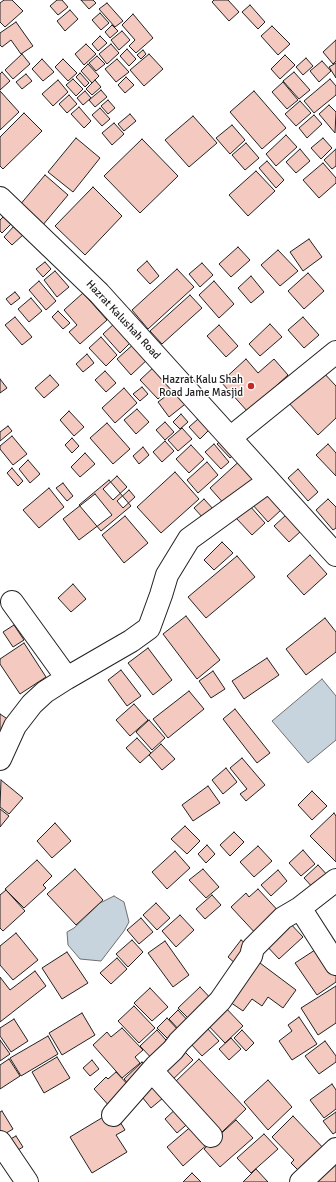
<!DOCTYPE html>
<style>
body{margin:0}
canvas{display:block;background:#fff}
</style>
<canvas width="336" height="1182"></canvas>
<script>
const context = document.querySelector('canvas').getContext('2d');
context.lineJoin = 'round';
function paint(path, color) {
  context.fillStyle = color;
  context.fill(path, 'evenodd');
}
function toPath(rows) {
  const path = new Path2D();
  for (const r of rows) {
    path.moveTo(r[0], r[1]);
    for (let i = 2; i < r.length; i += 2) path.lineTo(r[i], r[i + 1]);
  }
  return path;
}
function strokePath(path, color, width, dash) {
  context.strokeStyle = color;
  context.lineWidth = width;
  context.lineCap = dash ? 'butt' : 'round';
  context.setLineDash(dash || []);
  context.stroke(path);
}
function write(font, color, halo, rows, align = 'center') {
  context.font = font + ' Signika,sans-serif';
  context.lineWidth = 3;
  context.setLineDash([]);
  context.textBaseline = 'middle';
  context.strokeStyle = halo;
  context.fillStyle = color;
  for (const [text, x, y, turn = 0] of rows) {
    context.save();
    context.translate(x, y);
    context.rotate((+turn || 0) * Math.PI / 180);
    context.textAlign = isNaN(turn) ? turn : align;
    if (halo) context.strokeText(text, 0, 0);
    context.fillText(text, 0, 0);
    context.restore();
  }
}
const water = toPath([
 [322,679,336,696,336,740,308,763,272,721,322,679],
 [114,896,124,902,129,922,124,931,101,961,80,959,68,945,67,932,74,928,100,903,114,896]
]);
paint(water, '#c7d3dd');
strokePath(water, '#6f6f6f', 1);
const building = toPath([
 [4,0,12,0,23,11,5,27,0,22,0,3,4,0],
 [57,0,62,0,68,7,58,15,50,6,57,0],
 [81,0,93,0,96,3,89,9,81,0],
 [214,0,228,0,239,12,229,21,212,2,214,0],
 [107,3,123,21,115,27,99,9,107,3],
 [250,5,265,22,258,29,242,12,250,5],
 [70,10,78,19,65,31,57,21,70,10],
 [100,13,109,23,101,30,92,20,100,13],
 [133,14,153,38,136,53,129,46,135,40,122,25,133,14],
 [16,22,33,46,21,54,11,40,2,47,0,45,0,33,16,22],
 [112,25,118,31,110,38,105,32,112,25],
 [272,26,290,44,278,55,261,36,272,26],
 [122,31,130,40,119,50,111,40,122,31],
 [100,36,107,43,98,51,92,44,100,36],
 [336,40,336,61,333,64,323,52,336,40],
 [86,44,96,54,84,65,75,54,86,44],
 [111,44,119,53,107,64,99,54,111,44],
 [127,49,136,59,129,66,120,56,127,49],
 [143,50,146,54,141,59,137,55,143,50],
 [22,54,30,64,13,79,5,70,22,54],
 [149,54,163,69,144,86,130,70,149,54],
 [285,55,295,65,280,79,271,69,285,55],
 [97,56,105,64,96,71,89,63,97,56],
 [306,58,313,66,303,75,296,67,306,58],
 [42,59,54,72,43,81,32,69,42,59],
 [63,59,77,73,68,81,55,67,63,59],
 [117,59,129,72,116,82,105,69,117,59],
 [322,61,331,71,319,82,310,71,322,61],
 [336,63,336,78,329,67,336,63],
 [88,64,99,76,92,83,81,71,88,64],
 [2,72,10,81,0,90,0,74,2,72],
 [294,72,310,90,299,99,283,81,294,72],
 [80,73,89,83,85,87,76,77,80,73],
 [26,74,32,81,22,89,16,82,26,74],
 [126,77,134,85,125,93,118,85,126,77],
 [73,79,83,89,76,96,66,85,73,79],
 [330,79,336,86,336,95,314,113,304,101,330,79],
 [58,80,68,92,53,106,42,94,58,80],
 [95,80,101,87,92,95,86,89,95,80],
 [283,82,298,100,287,109,272,92,283,82],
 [101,90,107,97,95,107,89,100,101,90],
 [0,91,19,112,0,130,0,91],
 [85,91,91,98,83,105,77,98,85,91],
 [254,91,286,128,262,149,230,112,254,91],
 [69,95,77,104,67,113,59,104,69,95],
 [108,100,115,108,108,114,101,106,108,100],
 [300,101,311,113,296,126,285,114,300,101],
 [329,105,336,112,335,133,319,114,329,105],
 [79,107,91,121,84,128,71,114,79,107],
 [100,108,110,119,102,126,92,115,100,108],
 [24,113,42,131,3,169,0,166,0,137,24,113],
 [130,114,136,121,124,131,118,124,130,114],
 [314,115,322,124,307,138,299,128,314,115],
 [193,116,217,143,189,167,165,140,193,116],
 [114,123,124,134,112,145,102,133,114,123],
 [232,125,245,140,230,154,216,138,232,125],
 [286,135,297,147,276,166,266,154,286,135],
 [76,138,100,158,73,192,48,172,76,138],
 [323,138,332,148,321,159,311,148,323,138],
 [142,139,178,176,140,213,104,176,142,139],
 [246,143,259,158,245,170,232,155,246,143],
 [300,149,310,161,296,173,286,162,300,149],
 [336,149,336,166,332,169,324,160,336,149],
 [267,161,284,180,276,188,259,168,267,161],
 [323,163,336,178,336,183,319,198,303,180,323,163],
 [256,171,275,191,248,216,229,195,256,171],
 [45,175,68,195,42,226,19,206,45,175],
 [93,187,122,216,85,255,55,226,93,187],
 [6,214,13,222,2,233,0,231,0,220,6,214],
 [15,225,24,234,12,245,4,237,15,225],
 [309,239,322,257,303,271,290,252,309,239],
 [238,247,250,260,231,277,219,264,238,247],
 [278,250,298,271,280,286,261,265,278,250],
 [147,261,159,276,150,284,137,270,147,261],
 [45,262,51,269,43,277,36,269,45,262],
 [202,263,213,275,200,287,189,274,202,263],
 [177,269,194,287,148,329,132,310,177,269],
 [55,271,69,287,57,297,44,280,55,271],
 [308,273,324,291,304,309,288,291,308,273],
 [251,276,264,292,251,303,238,288,251,276],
 [39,281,56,301,46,310,29,290,39,281],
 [214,281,234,304,219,318,199,295,214,281],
 [15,292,20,298,11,305,6,299,15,292],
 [83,293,107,320,80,344,69,332,77,325,64,310,83,293],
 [190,295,202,308,162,344,150,331,190,295],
 [31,298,42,311,29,322,18,309,31,298],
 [58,311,70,323,63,329,52,317,58,311],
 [15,317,32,337,22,345,5,325,15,317],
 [303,317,319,335,304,348,288,330,303,317],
 [115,323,132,341,120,353,103,334,115,323],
 [270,324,282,337,260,356,249,344,270,324],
 [219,325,238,346,226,357,207,336,219,325],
 [101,337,117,355,106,366,89,348,101,337],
 [136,342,150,357,131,375,117,359,136,342],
 [87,354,94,363,83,372,76,364,87,354],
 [246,359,258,373,274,359,288,375,248,412,221,382,246,359],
 [156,365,174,384,158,399,140,380,156,365],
 [105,371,116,383,106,392,95,380,105,371],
 [322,371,336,386,336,418,318,435,288,402,322,371],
 [50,375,59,385,44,398,35,388,50,375],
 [0,379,7,388,0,393,0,379],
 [142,387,148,394,140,401,133,394,142,387],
 [178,387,189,401,169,417,158,402,178,387],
 [124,388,137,403,115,423,102,408,124,388],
 [194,401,215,424,200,439,189,427,198,419,187,407,194,401],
 [137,409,149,422,136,434,124,420,137,409],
 [69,411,84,427,74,436,60,420,69,411],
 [181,414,188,422,180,429,173,422,181,414],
 [165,422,174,432,165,440,156,430,165,422],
 [107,423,130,449,113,464,90,438,107,423],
 [8,426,12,431,0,441,0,432,8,426],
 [182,428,192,439,178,451,168,440,182,428],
 [12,436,27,454,13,465,0,449,0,446,12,436],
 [72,438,79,446,72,453,65,445,72,438],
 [224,438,237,452,230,458,217,444,224,438],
 [165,441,174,451,162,462,153,452,165,441],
 [214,444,229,462,221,469,205,452,214,444],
 [328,444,336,453,336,476,316,455,328,444],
 [191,445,204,459,189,473,176,459,191,445],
 [143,447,149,455,139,464,133,456,143,447],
 [85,453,95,464,80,477,71,467,85,453],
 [244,457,260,474,226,506,210,488,244,457],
 [28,460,40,474,30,483,19,469,28,460],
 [207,462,218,475,198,493,187,480,207,462],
 [12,468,23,481,18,486,7,473,12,468],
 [298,469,318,492,308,501,288,478,298,469],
 [175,472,199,499,161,533,137,507,175,472],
 [117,476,127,487,113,500,103,489,117,476],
 [109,480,131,506,101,531,79,505,109,480],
 [63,483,73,496,67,501,56,488,63,483],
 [49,488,64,507,39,528,23,510,49,488],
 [129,490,135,497,123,508,117,501,129,490],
 [265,492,281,510,268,522,252,504,265,492],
 [95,494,112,515,79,540,63,519,95,494],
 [204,499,214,510,204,519,194,508,204,499],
 [328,499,336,507,336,528,333,530,316,510,328,499],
 [249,505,265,523,252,535,236,518,249,505],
 [286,515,301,531,289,542,274,526,286,515],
 [125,516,148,543,124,563,102,535,125,516],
 [222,542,233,553,214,570,204,560,222,542],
 [310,555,327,574,304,595,287,576,310,555],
 [237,556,255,577,206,618,188,597,237,556],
 [73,584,86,599,71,612,58,598,73,584],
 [186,616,220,660,197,679,163,634,186,616],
 [325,618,336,632,336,652,306,675,286,649,325,618],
 [14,625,24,640,13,647,3,632,14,625],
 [24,643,46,677,20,694,0,664,0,659,24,643],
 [148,648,172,680,153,695,128,663,148,648],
 [267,658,279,675,244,699,232,681,267,658],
 [121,670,141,696,127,706,108,680,121,670],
 [213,671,225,689,211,698,199,681,213,671],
 [189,691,204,709,168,738,153,719,189,691],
 [134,704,148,720,130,736,116,720,134,704],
 [235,709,270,753,257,763,223,719,235,709],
 [0,714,9,720,0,734,0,714],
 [149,720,165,738,152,750,136,732,149,720],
 [137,738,151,753,140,763,126,748,137,738],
 [161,744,175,759,162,770,149,755,161,744],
 [242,758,265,785,246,801,240,794,247,789,230,768,242,758],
 [226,768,237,782,223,794,212,780,226,768],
 [1,780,23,798,9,814,0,807,1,780],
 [208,786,220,803,193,821,182,805,208,786],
 [312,791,327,806,312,820,298,805,312,791],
 [0,809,9,816,0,827,0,809],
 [334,813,336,816,336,862,310,836,334,813],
 [55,823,71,841,52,858,37,841,55,823],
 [185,826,200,841,187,854,171,839,185,826],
 [234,832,244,842,230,856,220,845,234,832],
 [207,845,215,854,206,863,198,854,207,845],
 [258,846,272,861,254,877,240,862,258,846],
 [303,850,315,864,301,876,289,863,303,850],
 [175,851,190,868,167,889,152,872,175,851],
 [37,860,52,876,43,885,46,888,24,908,5,889,37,860],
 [318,865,330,878,316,891,304,878,318,865],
 [75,869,103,900,76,925,47,894,75,869],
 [203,869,219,887,206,898,189,880,203,869],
 [278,870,287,881,271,896,261,885,278,870],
 [258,889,282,915,258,936,231,907,246,893,249,897,258,889],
 [6,890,25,911,3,931,0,928,0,895,6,890],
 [212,895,221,905,205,919,196,909,212,895],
 [156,903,170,918,157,930,143,915,156,903],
 [180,915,194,930,176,947,162,931,180,915],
 [141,918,153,932,139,944,127,930,141,918],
 [287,920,303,937,279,959,263,942,287,920],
 [16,933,38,960,13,980,0,965,0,946,16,933],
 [132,940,143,952,128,967,116,954,132,940],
 [241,940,250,947,237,965,228,957,241,940],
 [165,941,189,975,173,987,148,953,165,941],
 [318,948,336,976,336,982,317,995,295,963,318,948],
 [67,952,88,983,62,999,42,968,67,952],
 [117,958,127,969,111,984,100,973,117,958],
 [256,960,296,990,283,1008,268,997,262,1006,252,999,243,1011,227,1000,256,960],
 [35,971,46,986,0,1022,0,977,10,990,35,971],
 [336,986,336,1023,318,1035,301,1008,336,986],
 [200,987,215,1003,194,1024,178,1008,200,987],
 [150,988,168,1007,152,1021,134,1003,150,988],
 [222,1004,243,1026,225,1043,204,1021,222,1004],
 [134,1006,155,1028,139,1043,118,1021,134,1006],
 [178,1010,191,1024,182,1033,169,1019,178,1010],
 [82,1013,95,1035,62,1055,49,1033,82,1013],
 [299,1017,317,1044,292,1060,279,1041,292,1031,288,1025,299,1017],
 [167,1018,180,1032,170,1041,157,1028,167,1018],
 [14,1019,28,1041,11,1052,0,1036,0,1028,14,1019],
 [122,1028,143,1050,135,1057,140,1063,122,1078,93,1045,107,1032,111,1037,122,1028],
 [207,1028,219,1041,202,1056,191,1044,207,1028],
 [157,1030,174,1049,157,1064,140,1046,157,1030],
 [242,1030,254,1043,246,1051,234,1038,242,1030],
 [48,1036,58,1054,21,1076,10,1058,48,1036],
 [231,1038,241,1049,229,1060,219,1049,231,1038],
 [0,1040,10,1054,0,1061,0,1040],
 [325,1041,336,1056,336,1062,319,1074,305,1056,325,1041],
 [179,1046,193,1060,168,1084,154,1070,179,1046],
 [57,1057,70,1078,44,1093,32,1072,57,1057],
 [9,1059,20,1076,0,1089,0,1065,9,1059],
 [199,1059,246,1109,222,1132,175,1082,199,1059],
 [92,1060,99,1069,90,1076,83,1068,92,1060],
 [142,1062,150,1071,132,1088,124,1079,142,1062],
 [116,1072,132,1089,111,1108,94,1089,106,1077,108,1079,116,1072],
 [155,1078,169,1093,151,1108,138,1092,155,1078],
 [268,1080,292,1107,268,1130,244,1102,268,1080],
 [332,1084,336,1090,336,1109,324,1118,310,1100,332,1084],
 [180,1105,192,1120,177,1133,165,1119,180,1105],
 [2,1111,13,1129,3,1135,0,1130,0,1112,2,1111],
 [336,1112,336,1132,333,1134,323,1121,336,1112],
 [105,1116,117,1117,125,1130,116,1135,127,1152,92,1173,70,1137,105,1116],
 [293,1116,327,1152,303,1175,291,1163,294,1160,272,1137,293,1116],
 [236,1120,253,1138,220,1167,204,1149,236,1120],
 [194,1124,210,1142,183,1166,167,1147,194,1124],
 [264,1134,278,1149,251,1173,237,1158,264,1134],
 [16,1136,23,1147,10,1155,3,1143,16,1136],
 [336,1163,336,1182,316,1182,336,1163],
 [256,1169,268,1182,243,1182,256,1169],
 [192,1173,201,1182,183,1182,192,1173]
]);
paint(building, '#f3c9c0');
strokePath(building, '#222', 1);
const minor = toPath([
 [0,198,99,293,336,555],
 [230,438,336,352],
 [12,602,67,678,131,641,149,628,161,595,167,575,189,539,269,481],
 [0,759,15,726,32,704,45,692,67,678],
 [336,880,300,908,336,964],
 [152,1071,211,1136],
 [113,1115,156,1066,173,1050,179,1042,220,1001,251,956,253,948,283,918,300,908],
 [0,1142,27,1182],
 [301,1182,336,1149]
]);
strokePath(minor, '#222', 24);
strokePath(minor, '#fff', 22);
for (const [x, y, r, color] of [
 [251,386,4,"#c62828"]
]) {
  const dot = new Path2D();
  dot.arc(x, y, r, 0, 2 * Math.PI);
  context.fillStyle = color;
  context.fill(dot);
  strokePath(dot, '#fff', 1.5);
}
write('11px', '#222', '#fff', [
 ["Hazrat Kalushah Road",123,320,47]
]);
write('11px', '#222', '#fff', [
 ["Hazrat Kalu Shah",243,380],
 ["Road Jame Masjid",243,393]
], 'right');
</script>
